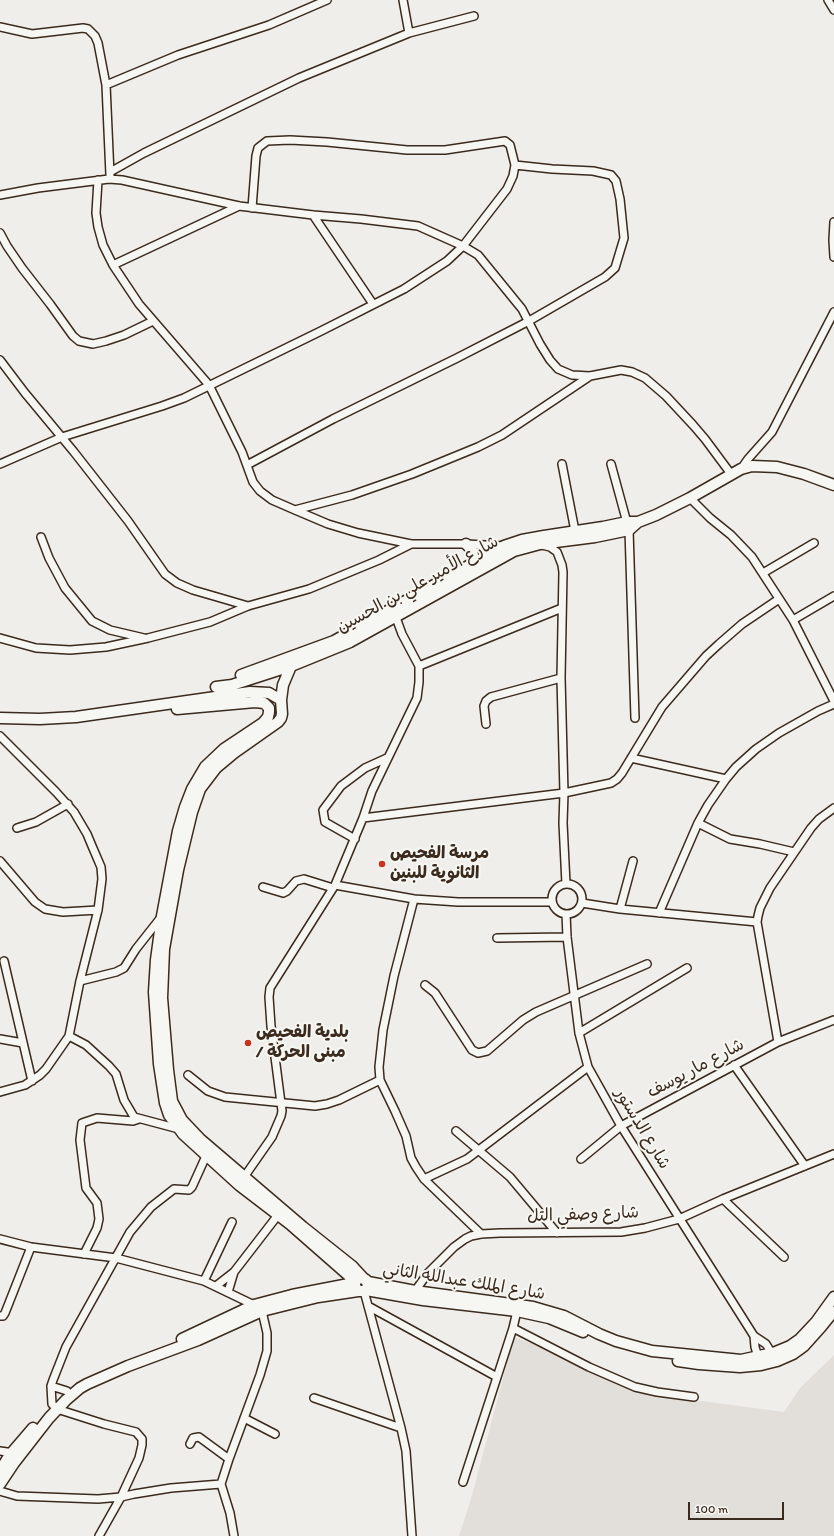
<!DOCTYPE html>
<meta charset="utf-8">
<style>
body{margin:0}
#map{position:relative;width:834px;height:1536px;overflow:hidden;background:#efeeea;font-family:Itim,sans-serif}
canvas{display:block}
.scale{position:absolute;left:688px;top:1502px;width:96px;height:18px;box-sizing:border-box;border:2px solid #3b2a1e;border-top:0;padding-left:5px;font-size:12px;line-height:14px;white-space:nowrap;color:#3b2a1e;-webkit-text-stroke:3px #f6f6f2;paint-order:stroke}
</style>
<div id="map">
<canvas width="834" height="1536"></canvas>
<div class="scale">100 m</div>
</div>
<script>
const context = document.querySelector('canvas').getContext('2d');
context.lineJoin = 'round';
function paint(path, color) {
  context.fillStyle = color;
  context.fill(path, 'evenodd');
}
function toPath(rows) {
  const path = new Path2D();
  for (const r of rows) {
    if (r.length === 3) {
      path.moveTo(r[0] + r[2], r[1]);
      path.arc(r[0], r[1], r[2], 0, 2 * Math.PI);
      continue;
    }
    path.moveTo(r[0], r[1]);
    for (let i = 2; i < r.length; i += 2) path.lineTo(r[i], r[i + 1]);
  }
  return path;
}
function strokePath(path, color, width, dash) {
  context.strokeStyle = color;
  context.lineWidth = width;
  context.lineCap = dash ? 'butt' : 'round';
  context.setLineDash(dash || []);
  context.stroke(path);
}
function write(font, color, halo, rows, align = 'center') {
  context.font = font + ' Itim,"Playpen Sans Arabic",sans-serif';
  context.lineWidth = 4;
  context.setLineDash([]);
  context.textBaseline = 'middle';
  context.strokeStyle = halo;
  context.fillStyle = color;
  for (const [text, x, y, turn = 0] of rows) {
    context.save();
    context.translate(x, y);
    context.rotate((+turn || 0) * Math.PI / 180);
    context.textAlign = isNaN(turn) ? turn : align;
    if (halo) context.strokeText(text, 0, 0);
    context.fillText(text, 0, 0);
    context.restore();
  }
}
paint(toPath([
 [514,1337,619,1377,649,1394,784,1412,800,1388,834,1355,834,1536,459,1536,471,1499]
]), '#e2dfdb');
const street = toPath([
 [403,0,409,33],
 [828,0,834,10],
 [0,27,32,34,83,28,88,29,95,36,98,43,106,85,110,175],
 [106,85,178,55,269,25,327,0],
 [110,172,144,153,299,78,409,33,474,16],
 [98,180,96,213,98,227,103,245,113,265,139,304,209,385,242,452,253,482,260,491,272,500,295,510,328,524,358,533,411,544,466,544,504,546],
 [0,195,38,188,109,179,122,180,239,206,313,215,361,219,418,226,463,246,478,255,522,309,540,344,550,360,558,369,572,375,590,376,621,370,632,372,645,378,666,396,693,425,705,439,731,474],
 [313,215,373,304],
 [834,222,833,240,834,257],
 [0,233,7,246,22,268,50,304,73,336,79,341,93,344,106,341,124,335,153,321],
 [113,265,239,206],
 [0,360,25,393,74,452,128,521,165,574,177,583,193,590,248,606],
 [0,464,62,437,162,406,184,398,321,331,404,289,447,261,463,246,507,189,513,176,515,165,510,145,505,141,445,150,407,150,327,142,290,140,267,141,258,148,256,156,252,208],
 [562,464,575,531],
 [611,464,629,530,635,718],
 [247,465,333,419,457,358,529,321,605,277,615,268,624,238,620,199,616,181,611,175,593,171,552,169,515,165],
 [741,469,748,459,772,432,834,312],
 [690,498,710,518,731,535,752,557,793,620,834,701],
 [295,510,352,495,412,474,478,447,502,435,590,376],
 [41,537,49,558,65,588,92,621,110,630,144,638],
 [542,545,550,547,557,552,562,565,563,572,561,678,564,793,563,823,566,884],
 [763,573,814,543],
 [793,620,834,596],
 [0,638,36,648,70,650,106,647,148,638,210,622,248,606,309,589,379,560,411,544],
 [419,666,562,608],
 [486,724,484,706,486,701,491,697,561,678],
 [0,736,56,792,74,812,87,834,92,846,101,867,102,879,98,910,80,981,69,1036,46,1069,40,1075,25,1085,0,1092],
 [631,758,726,779],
 [363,818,564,793,611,783,617,779,622,773,662,707,706,656,719,644,742,624,779,599],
 [698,823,730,839,760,844,794,852],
 [17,828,36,822,68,804],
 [355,839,325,822,323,810,341,786,365,768,387,758],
 [0,861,35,902,45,909,63,912,98,910],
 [567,899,15],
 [335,885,414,899,458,902,552,902],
 [263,887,283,893,287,891,296,881,304,879,333,888],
 [414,899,394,976,383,1030,379,1067,380,1080,395,1111,406,1136,411,1158,416,1167,424,1179,481,1234],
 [582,903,620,909,757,922],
 [620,909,633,861],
 [659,913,698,823,708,805,726,779,736,767,756,749,779,733,818,711,834,704],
 [566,914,567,937,579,1033,588,1067,621,1126,754,1336,755,1347,759,1360],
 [497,938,567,937],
 [4,961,32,1081],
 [80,981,116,972,124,968,136,949,162,916],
 [425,985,435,993,472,1050,478,1053,487,1051,523,1020,536,1012,647,964],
 [579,1033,687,968],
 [69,1036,86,1045,109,1066,116,1074,124,1100,134,1117,179,1129],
 [0,1039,23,1043],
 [778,1042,757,922,758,916,760,908,770,888,811,828,819,819,834,808],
 [734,1065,805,1166],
 [188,1075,208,1091,225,1097,315,1106,327,1104,339,1100,380,1080],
 [456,1131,510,1177,557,1233],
 [581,1159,621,1126,778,1042,834,1020],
 [424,1179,467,1159,588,1067],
 [242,1180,272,1137,281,1116,282,1111,271,1026,269,997,270,988,335,885,363,818,372,791,417,698,419,682,419,666,402,634,394,612],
 [723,1199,784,1257],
 [0,1239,31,1247,116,1258,204,1281,254,1305],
 [84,1254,97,1228,99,1219,97,1203,86,1188,80,1140,82,1123,97,1118,133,1121,139,1119],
 [204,1281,232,1222],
 [216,1286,234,1272,278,1215],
 [364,1291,401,1428,406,1451,412,1536],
 [415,1291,428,1273,454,1247,465,1239,471,1236,481,1234,500,1233,621,1232,645,1228,679,1219,723,1199,834,1154],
 [228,1292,234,1272],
 [368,1306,497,1377],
 [0,1316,3,1316,5,1313,31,1247],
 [513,1328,589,1367,635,1387,657,1392,694,1397],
 [754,1336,766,1344,774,1357],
 [51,1386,67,1391],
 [314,1398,401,1428],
 [244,1418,275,1434],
 [190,1444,193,1438,199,1437,229,1459],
 [0,1451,14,1453],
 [463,1482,513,1328,517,1311],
 [0,1491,17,1496,98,1499,121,1497,134,1494,171,1488,221,1484],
 [99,1536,121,1497,139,1458,142,1445,142,1439,136,1432,104,1424,57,1409,52,1404,51,1386,53,1380,66,1347,130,1232,151,1207,174,1189,189,1190,192,1187,206,1156],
 [234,1536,230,1513,221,1484,229,1459,260,1375,267,1351,267,1333,262,1311]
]);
const secondary = toPath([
 [466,544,472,550,474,561],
 [241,675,334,641,504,546,522,540,544,536,603,527,627,522,638,522],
 [216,687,232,685,291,666,350,642,514,551,540,544,595,537,629,530,638,522,656,515,690,498,741,469,752,466,777,467,804,474,834,485],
 [281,700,283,685,291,666],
 [177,709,255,702,264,703,269,708,269,712,268,717,263,723,224,749,205,767,192,789,185,807,178,831,162,916,156,960,154,992,159,1064,165,1103,169,1115,183,1134,239,1185,290,1224,355,1281],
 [0,718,40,719,76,717,250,692,269,693,281,700,282,714,281,718,278,722,234,753,216,768,200,789,192,812,178,870,164,949,162,998,168,1070,172,1101,182,1120,200,1139,303,1227,352,1266,363,1278],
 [368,1282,415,1291,533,1307,564,1316,599,1334,616,1341,652,1351,741,1360,773,1353,790,1346,800,1339,816,1322,834,1297],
 [366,1290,423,1300,517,1311,549,1318,583,1332],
 [182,1339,254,1305,292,1295,354,1283],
 [678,1361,699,1364,740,1367,761,1365,777,1361,793,1354,804,1346,821,1327,833,1312],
 [0,1471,9,1456,33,1428],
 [0,1484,14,1463,49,1418,66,1400,80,1388,87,1384,128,1366,198,1340,262,1311,318,1297,358,1291,364,1291,366,1290,368,1285,366,1280,363,1278,357,1279,355,1281,355,1286,358,1291]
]);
strokePath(street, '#3b2a1e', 10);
strokePath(secondary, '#3b2a1e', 13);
strokePath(street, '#f6f6f2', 7);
strokePath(secondary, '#f6f6f2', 10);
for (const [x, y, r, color] of [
 [382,864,4,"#c8321e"],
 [248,1043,4,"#c8321e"]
]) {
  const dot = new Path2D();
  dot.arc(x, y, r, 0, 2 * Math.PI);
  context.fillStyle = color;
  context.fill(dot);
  strokePath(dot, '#f6f6f2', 1.5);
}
write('17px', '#3b2a1e', '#f6f6f2', [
 ["شارع الأمير علي بن الحسين",418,585,-29],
 ["شارع مار يوسف",696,1069,-28],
 ["شارع الدستور",642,1129,59],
 ["شارع وصفي التل",583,1215,-2],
 ["شارع الملك عبدالله الثاني",464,1282,9]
]);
write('bold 17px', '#3b2a1e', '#f6f6f2', [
 ["مرسة الفحيص",390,854],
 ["الثانوية للبنين",390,874],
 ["بلدية الفحيص",256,1033],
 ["/ مبنى الحركة",256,1053]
], 'left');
</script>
